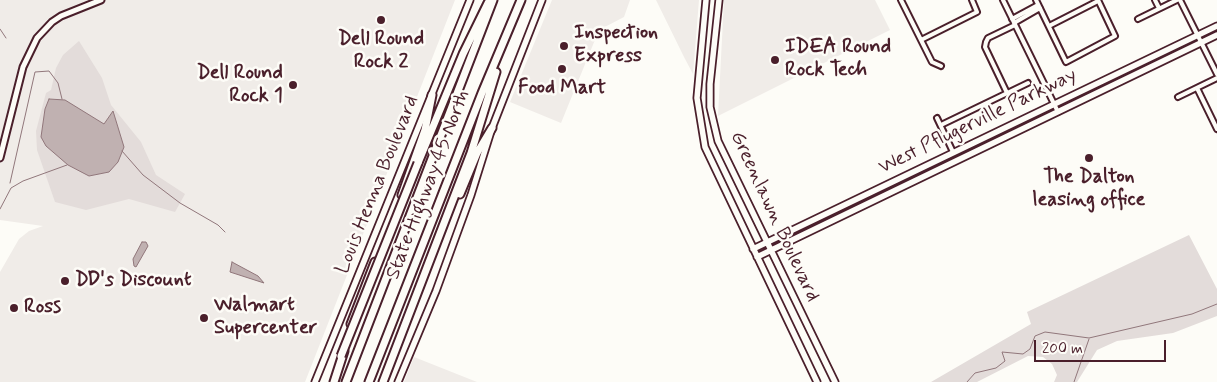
<!DOCTYPE html>
<style>
body{margin:0}
#map{position:relative;width:1217px;height:382px;overflow:hidden;background:#fdfcf7;font-family:Mynerve,sans-serif}
canvas{display:block}
.scale{position:absolute;left:1034px;top:340px;width:132px;height:22px;box-sizing:border-box;border:2px solid #4a1f2b;border-top:0;padding-left:6px;font-size:15px;line-height:18px;white-space:nowrap;color:#4a1f2b;-webkit-text-stroke:4px #fdfcf7;paint-order:stroke}
</style>
<div id="map">
<canvas width="1217" height="382"></canvas>
<div class="scale">200 m</div>
</div>
<script>
const context = document.querySelector('canvas').getContext('2d');
context.lineJoin = 'round';
function paint(path, color) {
  context.fillStyle = color;
  context.fill(path, 'evenodd');
}
function toPath(rows) {
  const path = new Path2D();
  for (const r of rows) {
    path.moveTo(r[0], r[1]);
    for (let i = 2; i < r.length; i += 2) path.lineTo(r[i], r[i + 1]);
  }
  return path;
}
function strokePath(path, color, width, dash) {
  context.strokeStyle = color;
  context.lineWidth = width;
  context.lineCap = dash ? 'butt' : 'round';
  context.setLineDash(dash || []);
  context.stroke(path);
}
function write(font, color, halo, rows, align = 'center') {
  context.font = font + ' Mynerve,sans-serif';
  context.lineWidth = 5;
  context.setLineDash([]);
  context.textBaseline = 'middle';
  context.strokeStyle = halo;
  context.fillStyle = color;
  for (const [text, x, y, turn = 0] of rows) {
    context.save();
    context.translate(x, y);
    context.rotate((+turn || 0) * Math.PI / 180);
    context.textAlign = isNaN(turn) ? turn : align;
    if (halo) context.strokeText(text, 0, 0);
    context.fillText(text, 0, 0);
    context.restore();
  }
}
paint(toPath([
 [0,0,455,0,305,382,0,382,0,272,19,239,29,231,43,226,0,220],
 [552,0,630,0,624,17,599,30,561,123,510,102],
 [656,0,699,0,693,74,684,57],
 [724,0,875,0,890,30,718,116],
 [414,357,477,382,404,382]
]), '#f0ece8');
paint(toPath([
 [79,41,102,78,111,105,141,142,156,175,185,194,175,212,129,199,86,210,55,202,37,150,36,131,46,93,51,90,56,68,63,55],
 [1189,235,1217,289,1217,316,1173,333,1117,341,1097,350,1077,382,1054,382,1057,375,1052,364,1043,357,1028,356,977,382,931,382,1031,324,1027,312]
]), '#e3dcda');
const water = toPath([
 [49,99,65,100,104,124,113,111,124,147,118,162,109,172,89,176,68,165,46,146,41,137,45,109,49,99],
 [142,242,146,242,148,246,136,267,134,266,133,259,142,242],
 [232,262,258,276,264,283,230,272,232,262]
]);
paint(water, '#c0b1b1');
strokePath(water, '#91777b', 1);
strokePath(toPath([
 [0,29,6,38],
 [122,151,143,175,180,203,218,225,225,232],
 [10,183,35,72,49,71,58,83,62,99],
 [0,209,11,188,23,181,67,165],
 [967,382,975,373,996,368,1005,361,1002,352,1023,354,1030,349,1035,336,1045,332,1089,338,1192,314,1217,304],
 [1074,382,1089,339]
]), '#91777b', 1);
const minor = toPath([
 [901,0,932,62,941,66],
 [1003,0,1058,112],
 [1036,0,1066,62,1115,36,1098,0],
 [1155,0,1159,8],
 [1180,0,1217,74],
 [1012,19,1038,5],
 [1138,19,1177,0],
 [1014,23,1040,8],
 [1049,26,1098,1],
 [921,40,977,12,972,0],
 [1197,88,1217,129],
 [1007,93,985,47,986,42,988,38,1015,25],
 [1178,97,1217,78],
 [937,118,953,152],
 [941,125,1028,83]
]);
const tertiary = toPath([
 [0,158,23,67,37,38,52,22,61,16,101,0]
]);
const secondary = toPath([
 [706,0,697,98,705,147,817,382],
 [719,0,710,84,710,107,718,141,835,382],
 [753,249,1217,26],
 [757,257,1217,35],
 [315,382,470,0],
 [398,382,436,291,471,195,492,128,542,0]
]);
const motorway = toPath([
 [418,163,463,54,488,3],
 [460,194,477,153,492,128],
 [402,195,425,130,432,95],
 [351,324,375,262],
 [334,382,344,351],
 [346,382,493,0],
 [369,382,482,93,521,0],
 [383,382,471,153,496,72]
]);
strokePath(minor, '#4a1f2b', 8);
strokePath(tertiary, '#4a1f2b', 9);
strokePath(secondary, '#4a1f2b', 9);
strokePath(motorway, '#4a1f2b', 11);
strokePath(minor, '#fdfcf7', 4);
strokePath(tertiary, '#fdfcf7', 5);
strokePath(secondary, '#fdfcf7', 5.5);
strokePath(motorway, '#fdfcf7', 7);
const motorwayBridge = toPath([
 [341,356,418,163]
]);
strokePath(motorwayBridge, '#4a1f2b', 11, []);
strokePath(motorwayBridge, '#fdfcf7', 7);
for (const [x, y, r, color] of [
 [381,20,5,"#4a1f2b"],
 [564,46,5,"#4a1f2b"],
 [775,60,5,"#4a1f2b"],
 [562,69,5,"#4a1f2b"],
 [293,85,5,"#4a1f2b"],
 [1089,158,5,"#4a1f2b"],
 [65,281,5,"#4a1f2b"],
 [14,308,5,"#4a1f2b"],
 [204,318,5,"#4a1f2b"]
]) {
  const dot = new Path2D();
  dot.arc(x, y, r, 0, 2 * Math.PI);
  context.fillStyle = color;
  context.fill(dot);
  strokePath(dot, '#fdfcf7', 2);
}
write('bold 20px', '#4a1f2b', '#fdfcf7', [
 ["Inspection",574,34],
 ["Express",574,57],
 ["Dell Round",381,40,"center"],
 ["Rock 2",381,63,"center"],
 ["IDEA Round",785,48],
 ["Rock Tech",785,71],
 ["Dell Round",283,74,"right"],
 ["Rock 1",283,97,"right"],
 ["Food Mart",562,89,"center"],
 ["The Dalton",1089,178,"center"],
 ["leasing office",1089,201,"center"],
 ["DD's Discount",75,281],
 ["Walmart",214,306],
 ["Supercenter",214,329],
 ["Ross",24,308]
], 'left');
write('20px', '#4a1f2b', '#fdfcf7', [
 ["West Pflugerville Parkway",978,122,-26],
 ["Louis Henna Boulevard",378,185,-68],
 ["State Highway 45 North",429,185,-69],
 ["Greenlawn Boulevard",774,217,65]
]);
</script>
